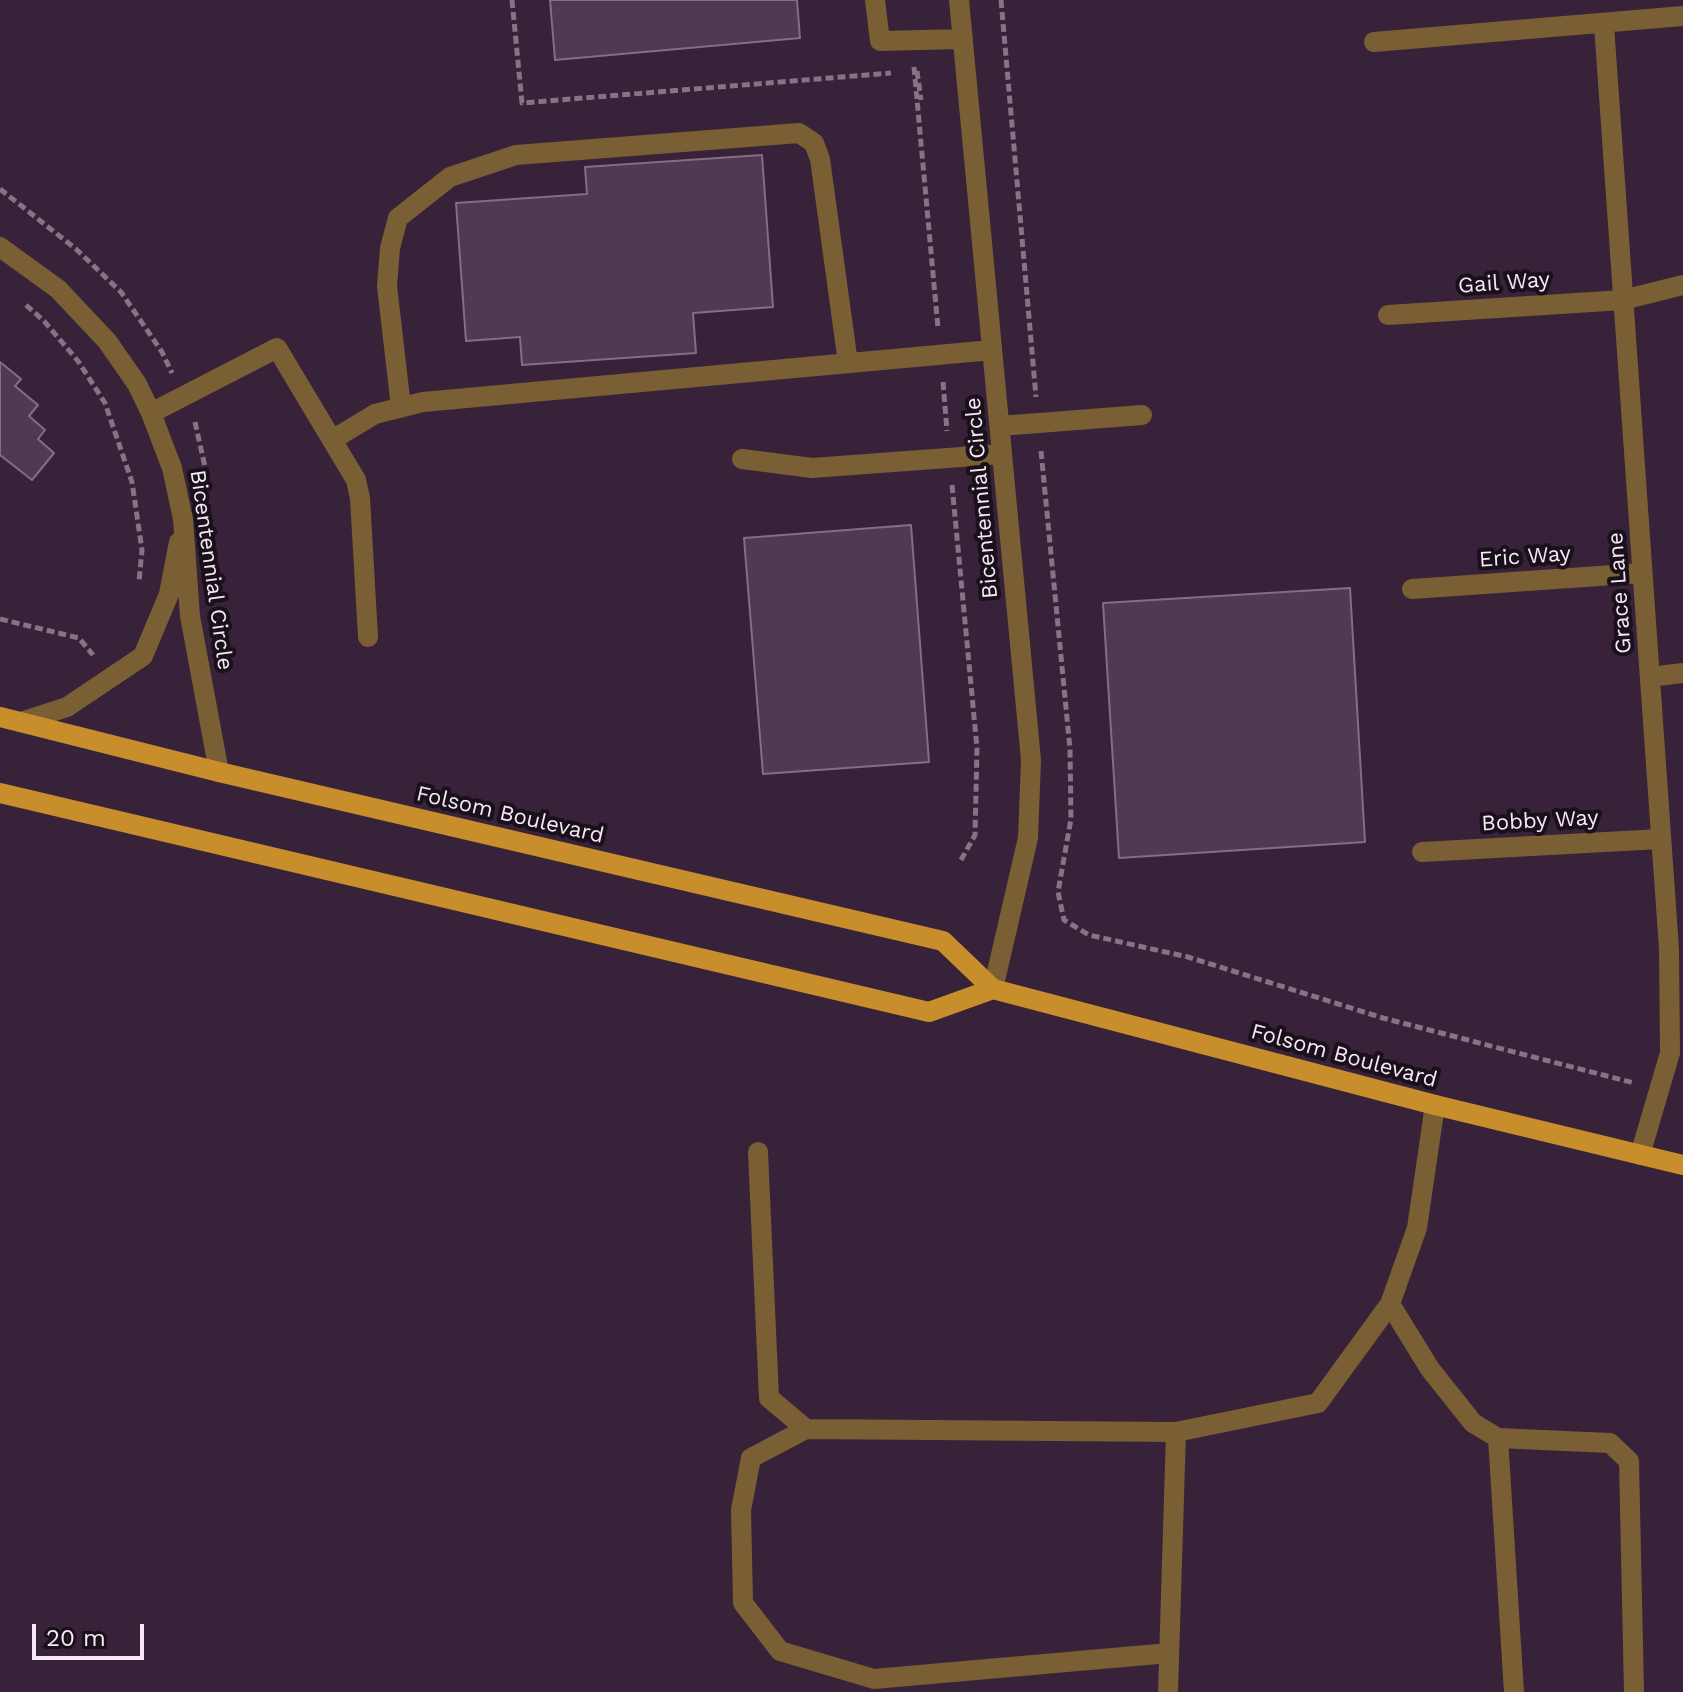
<!DOCTYPE html>
<style>
body{margin:0}
#map{position:relative;width:1683px;height:1692px;overflow:hidden;background:#372239;font-family:"Work Sans",sans-serif}
canvas{display:block}
.scale{position:absolute;left:32px;top:1624px;width:112px;height:36px;box-sizing:border-box;border:4px solid #f6e8f7;border-top:0;padding-left:10px;font-size:24px;line-height:28px;white-space:nowrap;color:#f6e8f7;-webkit-text-stroke:6px #19101a;paint-order:stroke}
</style>
<div id="map">
<canvas width="1683" height="1692"></canvas>
<div class="scale">20 m</div>
</div>
<script>
const context = document.querySelector('canvas').getContext('2d');
context.lineJoin = 'round';
function paint(path, color) {
  context.fillStyle = color;
  context.fill(path, 'evenodd');
}
function toPath(rows) {
  const path = new Path2D();
  for (const r of rows) {
    path.moveTo(r[0], r[1]);
    for (let i = 2; i < r.length; i += 2) path.lineTo(r[i], r[i + 1]);
  }
  return path;
}
function strokePath(path, color, width, dash) {
  context.strokeStyle = color;
  context.lineWidth = width;
  context.lineCap = dash ? 'butt' : 'round';
  context.setLineDash(dash || []);
  context.stroke(path);
}
function write(font, color, halo, rows, align = 'center') {
  context.font = font + ' "Work Sans",sans-serif';
  context.lineWidth = 8;
  context.setLineDash([]);
  context.textBaseline = 'middle';
  context.strokeStyle = halo;
  context.fillStyle = color;
  for (const [text, x, y, turn = 0] of rows) {
    context.save();
    context.translate(x, y);
    context.rotate((+turn || 0) * Math.PI / 180);
    context.textAlign = isNaN(turn) ? turn : align;
    if (halo) context.strokeText(text, 0, 0);
    context.fillText(text, 0, 0);
    context.restore();
  }
}
const building = toPath([
 [550,0,797,0,800,38,555,60,550,0],
 [762,155,773,307,693,313,696,353,522,365,520,337,466,341,456,203,587,194,585,167,762,155],
 [0,362,21,379,15,386,38,405,29,416,45,430,38,439,54,453,32,480,0,455,0,362],
 [911,525,929,762,763,774,744,538,911,525],
 [1350,588,1365,842,1119,858,1103,603,1350,588]
]);
paint(building, '#503951');
strokePath(building, '#856c87', 2);
strokePath(toPath([
 [512,0,522,103,891,73],
 [1001,0,1036,397],
 [914,67,938,328],
 [917,71,921,100],
 [0,189,76,249,121,292,162,352,172,373],
 [26,305,44,321,78,361,105,403,132,482,142,550,139,581],
 [943,382,947,431],
 [195,422,205,467],
 [1041,451,1070,749,1071,819,1058,892,1064,920,1089,935,1188,957,1383,1018,1634,1083],
 [952,485,977,748,975,835,961,860],
 [0,619,79,638,93,655]
]), '#867387', 5, [8, 4]);
strokePath(toPath([
 [875,0,880,41,963,39],
 [959,0,1031,760,1028,838,993,989],
 [1604,25,1669,949,1670,1053,1640,1155],
 [1374,42,1683,16],
 [0,247,58,289,107,341,137,384,151,413,172,468,183,519,190,616,219,772],
 [1388,315,1623,300,1683,285],
 [401,407,387,286,390,248,398,218,450,177,516,155,799,133,814,143,820,159,848,363],
 [151,413,277,348,356,480,360,498,368,637],
 [1000,426,1142,415],
 [332,440,375,414,423,402,992,350],
 [742,459,812,468,1002,454],
 [1412,589,1642,573],
 [1650,677,1683,673],
 [21,722,67,707,143,656,169,594,179,542],
 [1422,852,1660,839],
 [758,1152,769,1398,806,1429,1176,1432,1318,1403,1390,1304,1417,1228,1435,1105],
 [1390,1304,1430,1369,1473,1423,1498,1438,1610,1443,1629,1461,1634,1692],
 [806,1429,751,1458,741,1510,743,1603,780,1651,874,1679,1169,1653],
 [1498,1438,1514,1692],
 [1168,1692,1176,1432]
]), '#7a5e34', 20);
strokePath(toPath([
 [0,717,219,772,943,941,993,989,1435,1105,1683,1165],
 [0,793,929,1012,993,989]
]), '#c88e2c', 20);
write('22px', '#f6e8f7', '#19101a', [
 ["Gail Way",1504,283,-4],
 ["Bicentennial Circle",982,498,-95],
 ["Eric Way",1525,557,-4],
 ["Bicentennial Circle",211,570,82],
 ["Grace Lane",1620,593,-94],
 ["Folsom Boulevard",510,815,13],
 ["Bobby Way",1540,821,-3],
 ["Folsom Boulevard",1344,1056,15]
]);
</script>
